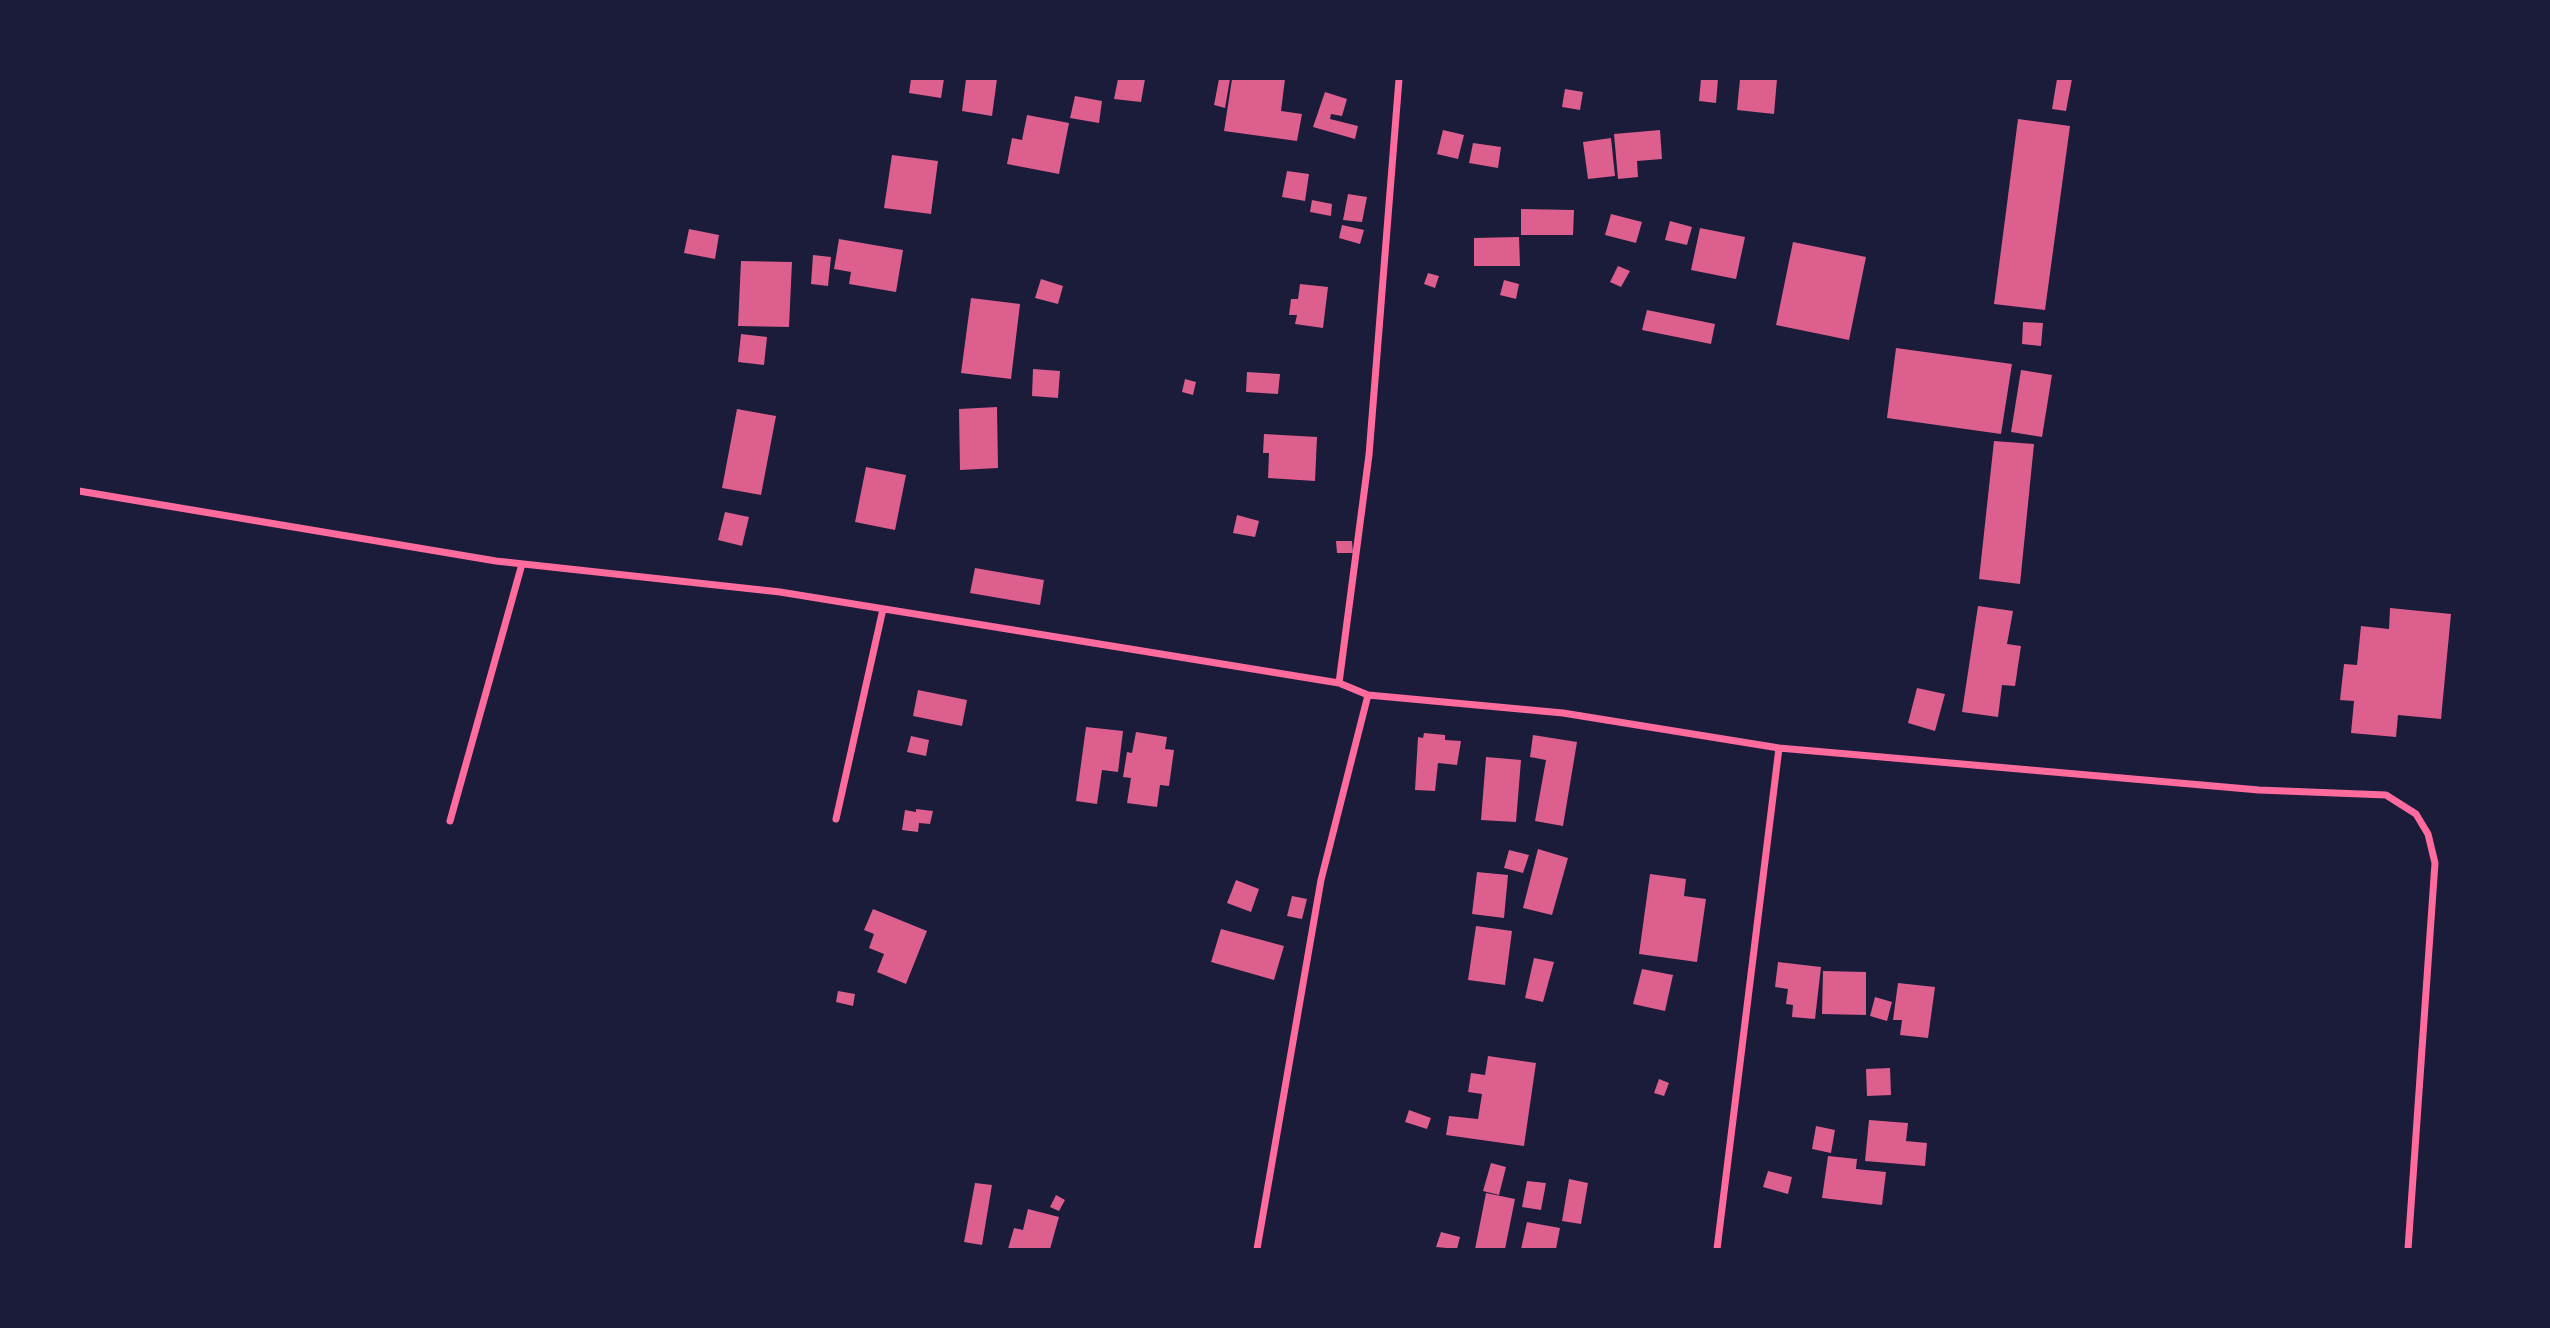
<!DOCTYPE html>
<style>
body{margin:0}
#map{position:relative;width:2550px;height:1328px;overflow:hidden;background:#1b1b3a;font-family:Ubuntu,sans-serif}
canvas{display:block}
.frame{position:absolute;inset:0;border:80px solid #1b1b3a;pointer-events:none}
</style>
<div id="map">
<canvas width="2550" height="1328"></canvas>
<div class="frame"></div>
</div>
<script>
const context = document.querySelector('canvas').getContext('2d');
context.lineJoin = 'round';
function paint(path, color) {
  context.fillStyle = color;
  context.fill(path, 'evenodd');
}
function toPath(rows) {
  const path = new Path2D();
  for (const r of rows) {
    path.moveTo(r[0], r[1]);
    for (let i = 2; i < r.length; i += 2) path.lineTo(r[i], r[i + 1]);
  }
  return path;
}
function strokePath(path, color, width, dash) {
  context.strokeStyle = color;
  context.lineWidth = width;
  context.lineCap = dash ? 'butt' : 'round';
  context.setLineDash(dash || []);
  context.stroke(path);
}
paint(toPath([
 [911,79,944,79,941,98,909,93],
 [966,79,997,79,992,116,962,111],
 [1118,79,1145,79,1141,102,1114,99],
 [1219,79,1230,79,1225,108,1214,105],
 [1232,79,1285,79,1281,111,1302,114,1297,141,1224,131],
 [1701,79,1718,79,1716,103,1699,101],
 [1740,79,1777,79,1774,114,1737,110],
 [2057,79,2072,79,2066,111,2052,109],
 [1565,89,1583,92,1580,110,1562,107],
 [1325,92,1347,99,1342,116,1331,114,1330,119,1358,126,1355,139,1313,127],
 [1075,96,1102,101,1099,123,1070,118],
 [1027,115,1069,123,1059,174,1007,164,1012,138,1022,140],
 [2018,119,2070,126,2045,310,1994,304],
 [1443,130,1464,135,1458,159,1437,154],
 [1660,130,1662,159,1637,161,1638,177,1618,179,1614,134],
 [1611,138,1615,176,1588,179,1583,142],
 [1473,143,1501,147,1498,168,1469,163],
 [892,155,938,161,931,214,884,208],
 [1287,171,1309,174,1305,201,1282,197],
 [1348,194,1367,197,1362,222,1343,220],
 [1312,200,1332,204,1331,216,1310,212],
 [1521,209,1574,210,1573,235,1521,235],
 [1611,214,1642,222,1636,243,1605,235],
 [1670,221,1692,227,1687,245,1665,240],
 [1342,225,1364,230,1360,244,1339,238],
 [1700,228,1745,237,1736,279,1691,270],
 [689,229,719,235,715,259,684,253],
 [1519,237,1520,266,1474,266,1474,238],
 [839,239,903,250,896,292,849,284,851,272,834,269],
 [1793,242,1866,257,1849,340,1776,325],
 [813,255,831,257,828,286,811,284],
 [741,261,792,262,789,327,738,326],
 [1618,266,1630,271,1621,287,1610,282],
 [1428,273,1439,276,1435,288,1424,284],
 [1041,279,1063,286,1058,304,1035,298],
 [1504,280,1519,284,1516,299,1500,295],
 [1300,284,1328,287,1323,328,1295,324,1297,315,1289,315,1291,299,1298,299],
 [971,298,1020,304,1011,379,961,373],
 [1647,310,1715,324,1711,344,1642,330],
 [2023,322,2043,323,2041,346,2022,344],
 [741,334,767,337,764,365,738,362],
 [1896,348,2012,364,2001,434,1887,418],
 [1033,369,1060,371,1058,398,1032,396],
 [2021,370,2052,375,2042,437,2011,432],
 [1247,372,1280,374,1278,394,1246,392],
 [1185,379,1196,382,1193,395,1182,392],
 [997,407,998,468,960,470,959,409],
 [737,409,776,416,761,495,722,488],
 [1264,434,1317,437,1315,481,1268,478,1269,453,1263,453],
 [1994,441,2034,444,2020,584,1979,579],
 [866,467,906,475,895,530,855,522],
 [725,512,749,517,742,546,718,540],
 [1237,515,1259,521,1255,537,1233,533],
 [1336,541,1352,541,1353,553,1337,553],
 [975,568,1044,580,1040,605,970,593],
 [1978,606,2013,611,2007,644,2021,646,2015,686,2002,685,1998,717,1962,712],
 [2390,608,2451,614,2441,719,2398,715,2396,737,2351,733,2354,701,2340,700,2344,664,2357,665,2361,626,2389,629],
 [1917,688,1945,694,1935,731,1908,723],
 [918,690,967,700,962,726,913,716],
 [1086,727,1123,731,1118,772,1102,770,1097,804,1076,801],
 [1136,732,1167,737,1165,749,1174,750,1169,786,1160,785,1157,807,1127,803,1131,778,1123,777,1127,752,1132,753],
 [1424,733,1445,735,1445,740,1461,741,1457,765,1438,763,1435,791,1415,790,1418,737,1423,738],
 [1533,735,1577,742,1563,826,1535,821,1546,760,1530,757],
 [911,736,929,740,926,756,907,752],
 [1486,757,1521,760,1516,822,1481,820],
 [916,809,933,811,930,824,919,823,918,832,902,830,905,810,916,812],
 [1538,849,1568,858,1552,915,1523,908],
 [1509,850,1529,855,1523,873,1504,868],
 [1477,872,1508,875,1504,918,1472,914],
 [1650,874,1686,879,1684,896,1706,899,1697,962,1639,954],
 [1236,880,1259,889,1251,912,1227,903],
 [1292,896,1307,899,1302,919,1287,916],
 [873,909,927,931,906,984,877,972,884,954,869,948,874,934,864,930],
 [1476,926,1512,931,1505,985,1468,980],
 [1221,929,1284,946,1274,980,1211,962],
 [1534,958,1554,962,1543,1002,1525,998],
 [1778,962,1821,967,1815,1019,1792,1017,1793,1005,1786,1004,1788,989,1775,987],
 [1642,969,1673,975,1665,1011,1633,1004],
 [1823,971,1866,972,1866,1015,1822,1014],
 [1898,983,1935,987,1928,1038,1900,1035,1902,1020,1893,1020],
 [838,991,855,994,853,1006,836,1002],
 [1875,997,1892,1002,1887,1021,1870,1016],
 [1488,1056,1536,1063,1524,1146,1446,1135,1449,1116,1478,1119,1482,1094,1468,1092,1471,1073,1485,1075],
 [1890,1068,1891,1095,1867,1096,1866,1069],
 [1659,1079,1669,1083,1664,1096,1654,1093],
 [1409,1110,1431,1118,1427,1129,1405,1122],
 [1869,1120,1908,1123,1906,1141,1927,1143,1925,1166,1865,1161],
 [1816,1126,1835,1130,1831,1153,1812,1149],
 [1828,1156,1857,1159,1856,1169,1886,1172,1882,1205,1822,1198],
 [1491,1163,1506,1167,1499,1195,1483,1191],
 [1768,1171,1792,1177,1788,1194,1763,1187],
 [1569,1179,1588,1183,1581,1224,1562,1221],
 [1527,1181,1546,1183,1541,1210,1522,1207],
 [975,1183,992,1185,982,1245,964,1242],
 [1486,1193,1515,1199,1505,1249,1475,1249],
 [1056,1195,1065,1200,1059,1211,1050,1207],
 [1028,1209,1059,1217,1050,1249,1008,1249,1014,1228,1023,1230],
 [1527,1222,1560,1228,1556,1249,1521,1249],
 [1441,1232,1460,1237,1457,1249,1436,1247]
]), '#dd5f8e');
strokePath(toPath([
 [79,491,496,561,780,592,1339,683,1368,695,1563,713,1779,748,2259,790,2386,795,2416,814,2428,834,2435,863,2408,1249],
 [1339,683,1369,455,1399,79],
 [836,819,883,609],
 [450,821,522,564],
 [1257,1249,1321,880,1368,695],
 [1717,1249,1779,748]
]), '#ff6b9d', 7);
</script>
